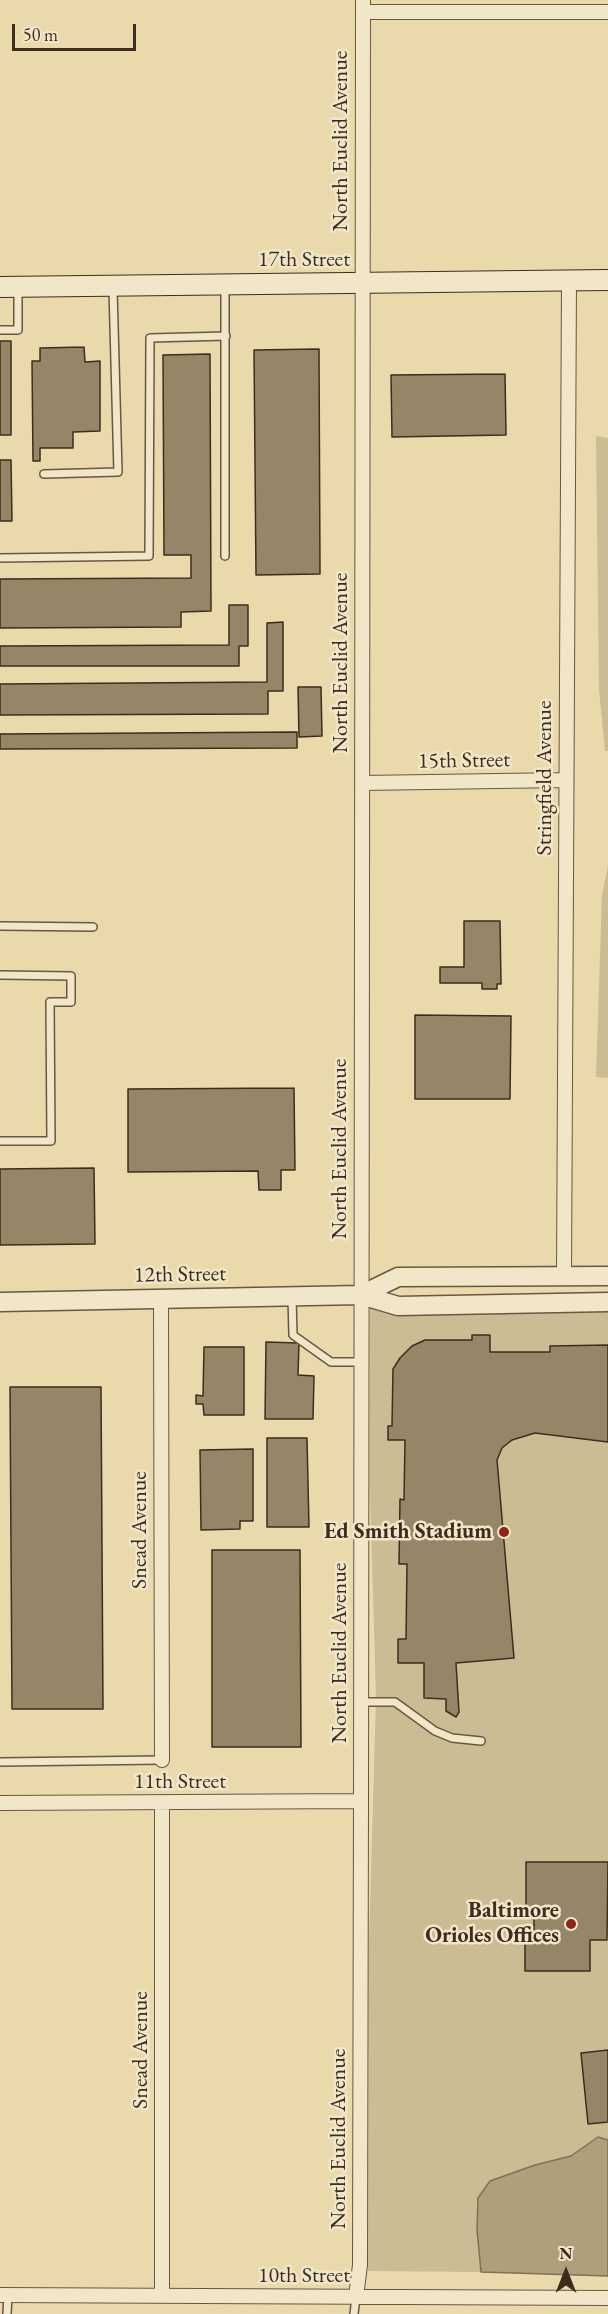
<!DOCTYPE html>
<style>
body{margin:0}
#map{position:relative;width:608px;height:2314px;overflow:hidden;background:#e9d9ab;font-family:"EB Garamond",serif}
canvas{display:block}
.north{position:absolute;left:536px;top:2242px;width:60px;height:60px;-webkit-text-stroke:4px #f1e6c8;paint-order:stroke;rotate:0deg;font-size:16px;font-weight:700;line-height:24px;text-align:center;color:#3d2d1f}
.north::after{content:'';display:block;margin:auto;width:21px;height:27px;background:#3d2d1f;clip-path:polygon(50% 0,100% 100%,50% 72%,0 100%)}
.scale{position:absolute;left:12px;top:24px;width:124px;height:27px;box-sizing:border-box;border:3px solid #3d2d1f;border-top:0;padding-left:8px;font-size:18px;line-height:21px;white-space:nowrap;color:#3d2d1f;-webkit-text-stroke:4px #f1e6c8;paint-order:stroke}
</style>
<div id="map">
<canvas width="608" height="2314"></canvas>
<div class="north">N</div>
<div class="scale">50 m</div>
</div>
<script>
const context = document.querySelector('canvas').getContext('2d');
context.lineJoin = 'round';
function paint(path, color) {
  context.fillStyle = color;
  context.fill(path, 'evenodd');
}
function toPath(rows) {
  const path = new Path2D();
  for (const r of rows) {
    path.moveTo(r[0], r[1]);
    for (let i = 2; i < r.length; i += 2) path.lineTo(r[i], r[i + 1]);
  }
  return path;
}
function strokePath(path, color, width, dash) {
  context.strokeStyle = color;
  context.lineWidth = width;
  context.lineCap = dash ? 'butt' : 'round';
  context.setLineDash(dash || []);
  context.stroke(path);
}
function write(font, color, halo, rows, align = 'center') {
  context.font = font + ' "EB Garamond",serif';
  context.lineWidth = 5;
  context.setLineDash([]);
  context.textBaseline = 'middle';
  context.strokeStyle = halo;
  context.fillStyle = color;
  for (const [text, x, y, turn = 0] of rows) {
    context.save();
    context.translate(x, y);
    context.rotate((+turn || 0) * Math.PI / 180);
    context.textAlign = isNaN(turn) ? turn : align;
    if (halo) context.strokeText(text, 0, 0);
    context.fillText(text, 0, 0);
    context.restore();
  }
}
paint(toPath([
 [596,436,608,438,608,751,605,751,599,689],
 [608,865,608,1078,596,1077,602,895],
 [370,1307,399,1316,608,1311,608,2140,598,2137,571,2156,535,2165,490,2181,477,2230,481,2272,368,2271,369,1941,376,1698,370,1491]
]), '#ccbc93');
const water = toPath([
 [598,2137,608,2140,608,2276,481,2272,477,2230,478,2198,490,2181,535,2165,571,2156,598,2137]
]);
paint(water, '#af9f7b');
strokePath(water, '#817156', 1.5);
const building = toPath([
 [0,341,11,341,11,435,0,435,0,341],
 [84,347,85,362,100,361,100,431,73,432,73,448,40,448,40,461,33,461,32,361,40,361,40,348,84,347],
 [319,349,320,574,256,575,254,350,319,349],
 [210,354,211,611,181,612,181,627,0,628,0,579,191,578,191,555,164,555,163,355,210,354],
 [505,374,506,435,392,437,391,375,505,374],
 [0,460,11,460,12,521,0,521,0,460],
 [229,605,248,605,248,646,239,646,239,666,0,666,0,646,229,645,229,605],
 [283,622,283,691,268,691,268,714,0,715,0,684,267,682,267,623,283,622],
 [298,687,321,687,322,736,299,737,298,687],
 [297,732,297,748,0,749,0,734,297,732],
 [464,921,500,921,501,984,497,984,497,989,482,989,482,983,440,983,440,967,464,967,464,921],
 [415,1015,511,1016,510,1099,415,1099,415,1015],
 [294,1088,295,1170,281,1170,281,1190,259,1190,258,1171,128,1172,128,1089,294,1088],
 [94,1168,95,1244,0,1245,0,1169,94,1168],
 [472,1335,490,1335,490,1352,550,1352,550,1346,608,1345,608,1442,535,1433,512,1440,502,1448,497,1460,514,1658,456,1663,459,1712,456,1717,446,1711,446,1699,424,1698,424,1663,398,1663,398,1639,406,1639,407,1564,399,1564,400,1499,404,1500,405,1440,388,1440,388,1426,392,1426,393,1369,400,1358,412,1346,425,1340,472,1340,472,1335],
 [266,1342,299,1343,298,1375,314,1376,313,1419,265,1419,266,1342],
 [204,1347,244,1347,244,1415,204,1415,203,1404,196,1404,196,1395,203,1396,204,1347],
 [10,1387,101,1387,103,1709,12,1709,10,1387],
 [267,1438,307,1438,309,1527,267,1527,267,1438],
 [253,1449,253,1521,240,1521,240,1529,201,1530,200,1450,253,1449],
 [212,1550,300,1550,301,1747,212,1747,212,1550],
 [526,1862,608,1862,607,1940,590,1940,590,1971,525,1971,525,1937,534,1937,534,1910,526,1910,526,1862],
 [608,2050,608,2122,588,2124,581,2053,608,2050]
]);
paint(building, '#968668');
strokePath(building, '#3d2d1f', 1.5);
const service = toPath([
 [225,287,225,556],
 [0,330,18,330,18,290],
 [44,474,118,472,113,289],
 [0,558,149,556,150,338,226,336],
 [0,926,93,927],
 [0,975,71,976,71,1002,50,1002,51,1141,0,1141],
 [292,1297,293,1335,331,1362,361,1362],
 [361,1702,395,1702,435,1731,452,1738,481,1741],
 [0,1762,162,1760],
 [7,2314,8,2295],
 [354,2314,356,2297]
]);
const minor = toPath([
 [363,12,608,12],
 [362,783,566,780],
 [564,1276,569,281],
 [161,1300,162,1760],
 [0,1803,361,1801],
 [162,1803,162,2296],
 [0,2295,608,2298],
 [356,2297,360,2265,361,1801,363,0]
]);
const tertiary = toPath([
 [361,1295,398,1277,608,1276],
 [0,1302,361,1295,398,1306,608,1302]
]);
const secondary = toPath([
 [0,287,608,280]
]);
strokePath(service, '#685842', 10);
strokePath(minor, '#685842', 16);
strokePath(tertiary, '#685842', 21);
strokePath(secondary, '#3d2d1f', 22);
strokePath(service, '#f1e6c8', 7);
strokePath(minor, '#f1e6c8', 14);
strokePath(tertiary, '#f1e6c8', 18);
strokePath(secondary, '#f1e6c8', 20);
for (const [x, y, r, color] of [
 [504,1532,6,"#8f2418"],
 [571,1924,6,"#8f2418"]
]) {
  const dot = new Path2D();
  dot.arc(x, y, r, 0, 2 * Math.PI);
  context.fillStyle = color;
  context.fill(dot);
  strokePath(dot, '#f1e6c8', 2);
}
write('22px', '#3d2d1f', '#f1e6c8', [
 ["North Euclid Avenue",341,141,-90],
 ["17th Street",304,260],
 ["North Euclid Avenue",341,663,-90],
 ["15th Street",464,761,-1],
 ["Stringfield Avenue",545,778,-90],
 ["North Euclid Avenue",340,1149,-90],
 ["12th Street",180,1275,-1],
 ["Snead Avenue",140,1530,-90],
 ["North Euclid Avenue",340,1653,-90],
 ["11th Street",180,1782],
 ["Snead Avenue",141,2050,-90],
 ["North Euclid Avenue",339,2139,-90],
 ["10th Street",304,2276]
]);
write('bold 22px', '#3d2d1f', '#f1e6c8', [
 ["Ed Smith Stadium",492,1532],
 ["Baltimore",559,1911],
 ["Orioles Offices",559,1936]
], 'right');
</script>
